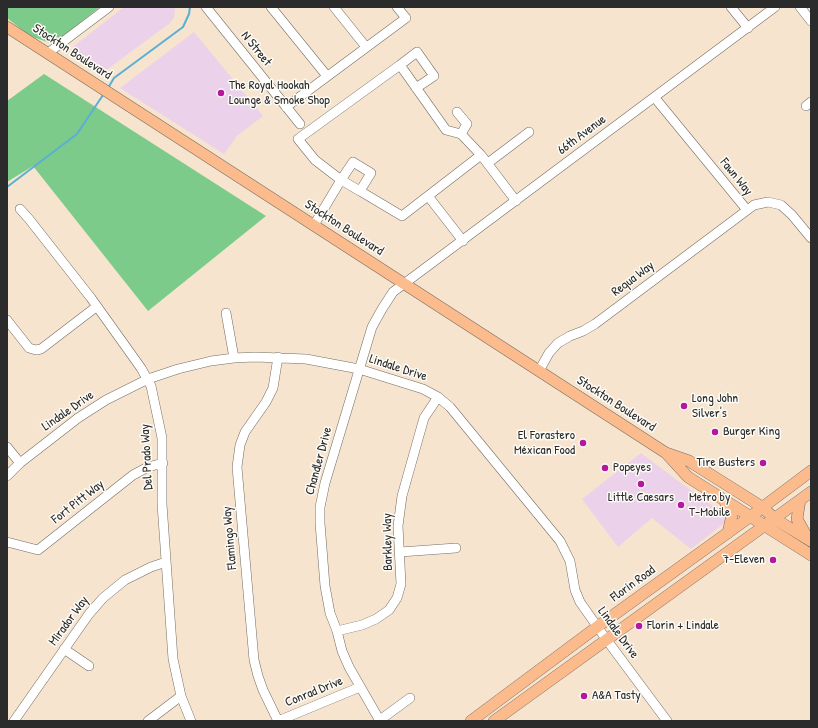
<!DOCTYPE html>
<meta charset="utf-8">
<style>
body{margin:0}
#map{position:relative;width:818px;height:728px;overflow:hidden;background:#f7e4ce;font-family:"Patrick Hand",sans-serif}
canvas{display:block}
.frame{position:absolute;inset:0;border:8px solid #2b2b2b;pointer-events:none}
</style>
<div id="map">
<canvas width="818" height="728"></canvas>
<div class="frame"></div>
</div>
<script>
const context = document.querySelector('canvas').getContext('2d');
context.lineJoin = 'round';
function paint(path, color) {
  context.fillStyle = color;
  context.fill(path, 'evenodd');
}
function toPath(rows) {
  const path = new Path2D();
  for (const r of rows) {
    path.moveTo(r[0], r[1]);
    for (let i = 2; i < r.length; i += 2) path.lineTo(r[i], r[i + 1]);
  }
  return path;
}
function strokePath(path, color, width, dash) {
  context.strokeStyle = color;
  context.lineWidth = width;
  context.lineCap = dash ? 'butt' : 'round';
  context.setLineDash(dash || []);
  context.stroke(path);
}
function write(font, color, halo, rows, align = 'center') {
  context.font = font + ' "Patrick Hand",sans-serif';
  context.lineWidth = 3;
  context.setLineDash([]);
  context.textBaseline = 'middle';
  context.strokeStyle = halo;
  context.fillStyle = color;
  for (const [text, x, y, turn = 0] of rows) {
    context.save();
    context.translate(x, y);
    context.rotate((+turn || 0) * Math.PI / 180);
    context.textAlign = isNaN(turn) ? turn : align;
    if (halo) context.strokeText(text, 0, 0);
    context.fillText(text, 0, 0);
    context.restore();
  }
}
paint(toPath([
 [124,7,175,7,174,18,170,23,101,74,75,57,73,51,74,46],
 [194,32,263,116,237,136,224,154,120,88],
 [641,453,705,501,726,513,727,521,691,549,652,518,618,547,582,499]
]), '#ecd1eb');
paint(toPath([
 [7,7,100,7,53,44,30,36,7,18],
 [44,74,266,216,148,311,33,166,7,182,7,101]
]), '#7ccb8b');
strokePath(toPath([
 [108,88,114,78,183,27,189,14,190,7],
 [7,187,77,134,103,95]
]), '#59afd5', 2);
const minor = toPath([
 [206,7,300,124],
 [271,7,327,76],
 [334,7,366,47],
 [731,7,748,28],
 [800,7,811,21],
 [48,53,109,7],
 [400,65,417,52,434,76,416,88],
 [655,98,747,210],
 [806,106,811,102],
 [286,107,406,18,397,7],
 [461,134,481,155],
 [353,162,371,173,360,191,341,180,353,162],
 [488,163,529,132],
 [360,191,402,216,481,155,516,201],
 [428,196,463,241],
 [20,209,29,219,91,298,141,368,151,386,162,438,162,504,173,659,181,696,191,721],
 [314,225,341,180,315,160,298,139,400,65,446,130,461,134,467,124,457,112],
 [226,313,234,358],
 [7,320,29,348,36,350,41,349,96,307],
 [539,371,549,353,558,343,570,336,583,331,595,324,754,205,768,202,781,205,792,215,811,238],
 [7,447,20,463],
 [7,476,20,463,78,418,106,400,148,379,178,369,211,361,234,358,255,357,306,359,359,369,423,389,438,397,450,407,560,541,570,561,575,590,580,602,606,639,667,721],
 [7,542,38,550,133,475,148,467,163,463],
 [400,552,456,548],
 [337,631,362,625,376,619,389,610,397,598,401,584,398,526,402,496,424,418,438,397],
 [64,649,89,666],
 [380,720,410,698],
 [14,721,89,614,103,598,125,580,151,567,166,562],
 [148,721,181,696],
 [278,721,263,690,258,676,254,660,237,467,240,445,245,432,266,402,273,388,278,357],
 [278,721,360,687],
 [380,721,349,667,342,651,337,631,330,613,325,586,320,523,320,507,325,483,372,327,382,309,393,292,775,7]
]);
const major = toPath([
 [7,27,666,453,689,461,762,507,775,519,811,541],
 [666,453,688,477,811,555],
 [724,500,732,515,728,533],
 [800,500,797,519,808,539],
 [471,721,597,627,751,516,811,471],
 [494,721,811,492]
]);
strokePath(minor, '#726c64', 10);
strokePath(major, '#726c64', 12);
strokePath(minor, '#fff', 9);
strokePath(major, '#fbbb8d', 11);
for (const [x, y, r, color] of [
 [221,93,4,"#b5179e"],
 [684,406,4,"#b5179e"],
 [715,432,4,"#b5179e"],
 [583,443,4,"#b5179e"],
 [763,463,4,"#b5179e"],
 [605,468,4,"#b5179e"],
 [641,484,4,"#b5179e"],
 [681,505,4,"#b5179e"],
 [773,560,4,"#b5179e"],
 [639,626,4,"#b5179e"],
 [584,696,4,"#b5179e"]
]) {
  const dot = new Path2D();
  dot.arc(x, y, r, 0, 2 * Math.PI);
  context.fillStyle = color;
  context.fill(dot);
  strokePath(dot, '#fdfcf7', 1.5);
}
write('13px', '#2b2b2b', '#fdfcf7', [
 ["N Street",256,49,51],
 ["Stockton Boulevard",72,52,33],
 ["66th Avenue",582,135,-37],
 ["Fawn Way",736,177,51],
 ["Stockton Boulevard",344,228,33],
 ["Requa Way",633,279,-37],
 ["Lindale Drive",398,368,18],
 ["Stockton Boulevard",616,404,33],
 ["Lindale Drive",68,411,-35],
 ["Del Prado Way",147,457,-93],
 ["Chandler Drive",319,461,-75],
 ["Fort Pitt Way",78,502,-38],
 ["Flamingo Way",230,538,-95],
 ["Barkley Way",388,542,-91],
 ["Florin Road",633,584,-36],
 ["Mirador Way",69,621,-54],
 ["Lindale Drive",618,633,54],
 ["Conrad Drive",314,692,-22]
]);
write('13px', '#2b2b2b', '#fdfcf7', [
 ["The Royal Hookah",229,86],
 ["Lounge & Smoke Shop",229,101],
 ["Long John",692,399],
 ["Silver's",692,414],
 ["Burger King",723,432],
 ["El Forastero",575,436,"right"],
 ["Méxican Food",575,451,"right"],
 ["Tire Busters",755,463,"right"],
 ["Popeyes",613,468],
 ["Little Caesars",641,498,"center"],
 ["Metro by",689,498],
 ["T-Mobile",689,513],
 ["7-Eleven",765,560,"right"],
 ["Florin + Lindale",647,626],
 ["A&A Tasty",592,696]
], 'left');
</script>
